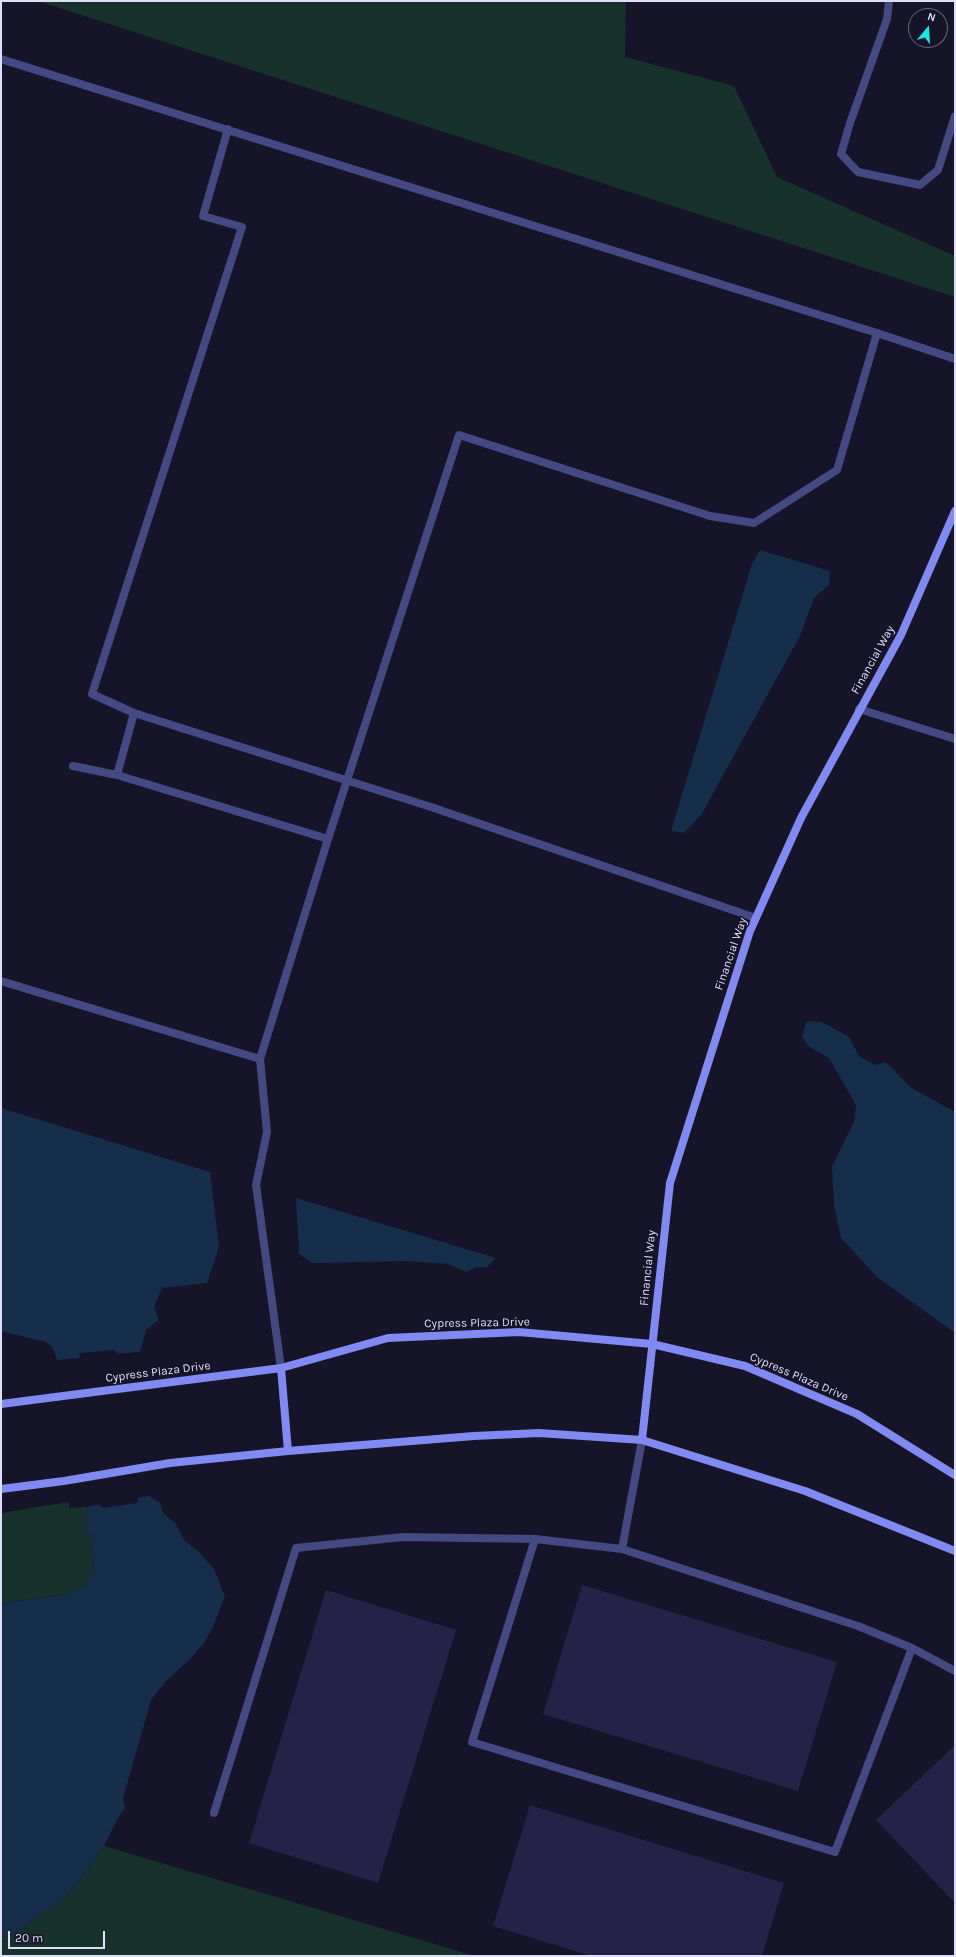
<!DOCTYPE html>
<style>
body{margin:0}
#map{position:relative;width:956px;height:1957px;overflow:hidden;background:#151428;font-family:Karla,sans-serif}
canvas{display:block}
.frame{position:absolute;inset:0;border:2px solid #dedefb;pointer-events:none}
.north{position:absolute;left:908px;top:8px;width:40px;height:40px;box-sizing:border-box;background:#151428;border:1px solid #65657c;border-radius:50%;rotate:18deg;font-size:11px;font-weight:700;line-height:16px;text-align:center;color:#dedefb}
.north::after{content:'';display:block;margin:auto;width:14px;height:18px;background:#21e5e2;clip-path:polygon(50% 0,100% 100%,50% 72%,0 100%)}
.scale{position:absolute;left:8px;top:1931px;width:97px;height:18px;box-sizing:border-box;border:2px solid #dedefb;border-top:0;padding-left:5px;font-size:12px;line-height:14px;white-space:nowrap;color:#dedefb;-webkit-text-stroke:3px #151428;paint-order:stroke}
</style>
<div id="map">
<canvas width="956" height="1957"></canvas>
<div class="frame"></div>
<div class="north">N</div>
<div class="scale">20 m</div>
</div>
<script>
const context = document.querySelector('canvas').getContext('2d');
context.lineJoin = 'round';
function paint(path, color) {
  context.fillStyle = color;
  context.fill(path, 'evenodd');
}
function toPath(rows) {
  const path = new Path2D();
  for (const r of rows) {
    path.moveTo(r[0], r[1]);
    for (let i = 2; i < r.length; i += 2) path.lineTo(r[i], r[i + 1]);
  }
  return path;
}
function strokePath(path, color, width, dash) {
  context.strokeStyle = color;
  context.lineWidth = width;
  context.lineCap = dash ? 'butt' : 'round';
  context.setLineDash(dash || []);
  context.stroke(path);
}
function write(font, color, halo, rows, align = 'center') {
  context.font = font + ' Karla,sans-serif';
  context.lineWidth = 3;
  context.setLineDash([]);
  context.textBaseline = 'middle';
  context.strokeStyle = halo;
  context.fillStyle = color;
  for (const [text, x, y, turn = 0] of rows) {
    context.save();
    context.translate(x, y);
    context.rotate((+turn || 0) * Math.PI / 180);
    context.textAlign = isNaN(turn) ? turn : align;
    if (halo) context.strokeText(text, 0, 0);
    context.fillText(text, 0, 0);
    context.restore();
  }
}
paint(toPath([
 [38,1,626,1,625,57,734,86,777,177,955,256,955,297],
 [68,1502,70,1508,87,1507,88,1511,87,1530,92,1540,91,1557,94,1571,85,1586,69,1594,10,1602,1,1605,1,1513],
 [104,1846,475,1956,1,1956,1,1936,9,1937,68,1894]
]), '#17312d');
paint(toPath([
 [760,550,830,571,829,585,814,598,800,636,701,815,684,833,671,831,752,564],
 [807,1021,822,1022,849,1037,859,1056,875,1065,886,1062,910,1087,955,1112,955,1333,877,1277,841,1238,834,1205,832,1167,854,1122,856,1105,829,1058,808,1046,802,1036],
 [1,1108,210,1172,219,1247,207,1283,162,1288,154,1307,159,1320,146,1330,140,1352,118,1354,139,1497,149,1496,160,1503,163,1513,175,1523,185,1541,199,1552,214,1569,225,1597,222,1603,213,1627,204,1643,187,1662,165,1682,151,1700,123,1798,125,1808,117,1820,104,1846,68,1894,9,1937,1,1936,1,1605,10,1602,69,1594,85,1586,94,1570,91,1557,92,1540,87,1530,86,1518,88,1511,87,1507,99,1504,79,1358,57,1360,53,1348,46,1342,1,1331],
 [296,1198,496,1258,487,1267,477,1267,466,1272,448,1264,406,1261,313,1263,299,1254]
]), '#152f4a');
paint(toPath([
 [114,1350,118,1354,142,1352,140,1354,121,1356,141,1495,151,1495,139,1497,137,1503,102,1508,98,1504,85,1507,86,1505,96,1502,77,1360,55,1361,79,1358,80,1353]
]), '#151428');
paint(toPath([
 [582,1585,837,1662,798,1791,543,1714],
 [326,1590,456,1630,378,1883,249,1843],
 [955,1745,955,1903,876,1820],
 [530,1805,784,1883,762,1956,591,1956,493,1926]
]), '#252247');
strokePath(toPath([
 [889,1,887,19,850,123,841,154,858,172,920,185,938,170,955,116],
 [1,59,877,333,837,470,754,523,710,516,459,435,328,839,260,1059,267,1132,256,1185,281,1368],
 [877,333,955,359],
 [859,709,955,739],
 [134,713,431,807,756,918],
 [73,766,117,775,328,839],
 [117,775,134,713,92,694,242,227,203,216,228,129],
 [1,981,260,1059],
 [535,1539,472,1742,835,1852,912,1648],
 [622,1549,858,1626,912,1648,955,1671],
 [214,1813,296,1548,403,1537,535,1539,622,1549,642,1440]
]), '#444981', 8);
strokePath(toPath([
 [281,1368,288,1451],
 [1,1404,281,1368,388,1338,519,1332,652,1344,745,1366,857,1414,955,1475],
 [642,1440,670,1183,750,931,801,818,901,635,955,511],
 [1,1489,64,1481,170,1463,288,1451,474,1436,539,1433,642,1440,805,1491,955,1551]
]), '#808af0', 8);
write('12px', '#dedefb', '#151428', [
 ["Financial Way",873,660,-61],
 ["Financial Way",731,954,-71],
 ["Financial Way",648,1268,-84],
 ["Cypress Plaza Drive",477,1323,-1],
 ["Cypress Plaza Drive",158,1372,-7],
 ["Cypress Plaza Drive",799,1377,23]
]);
</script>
